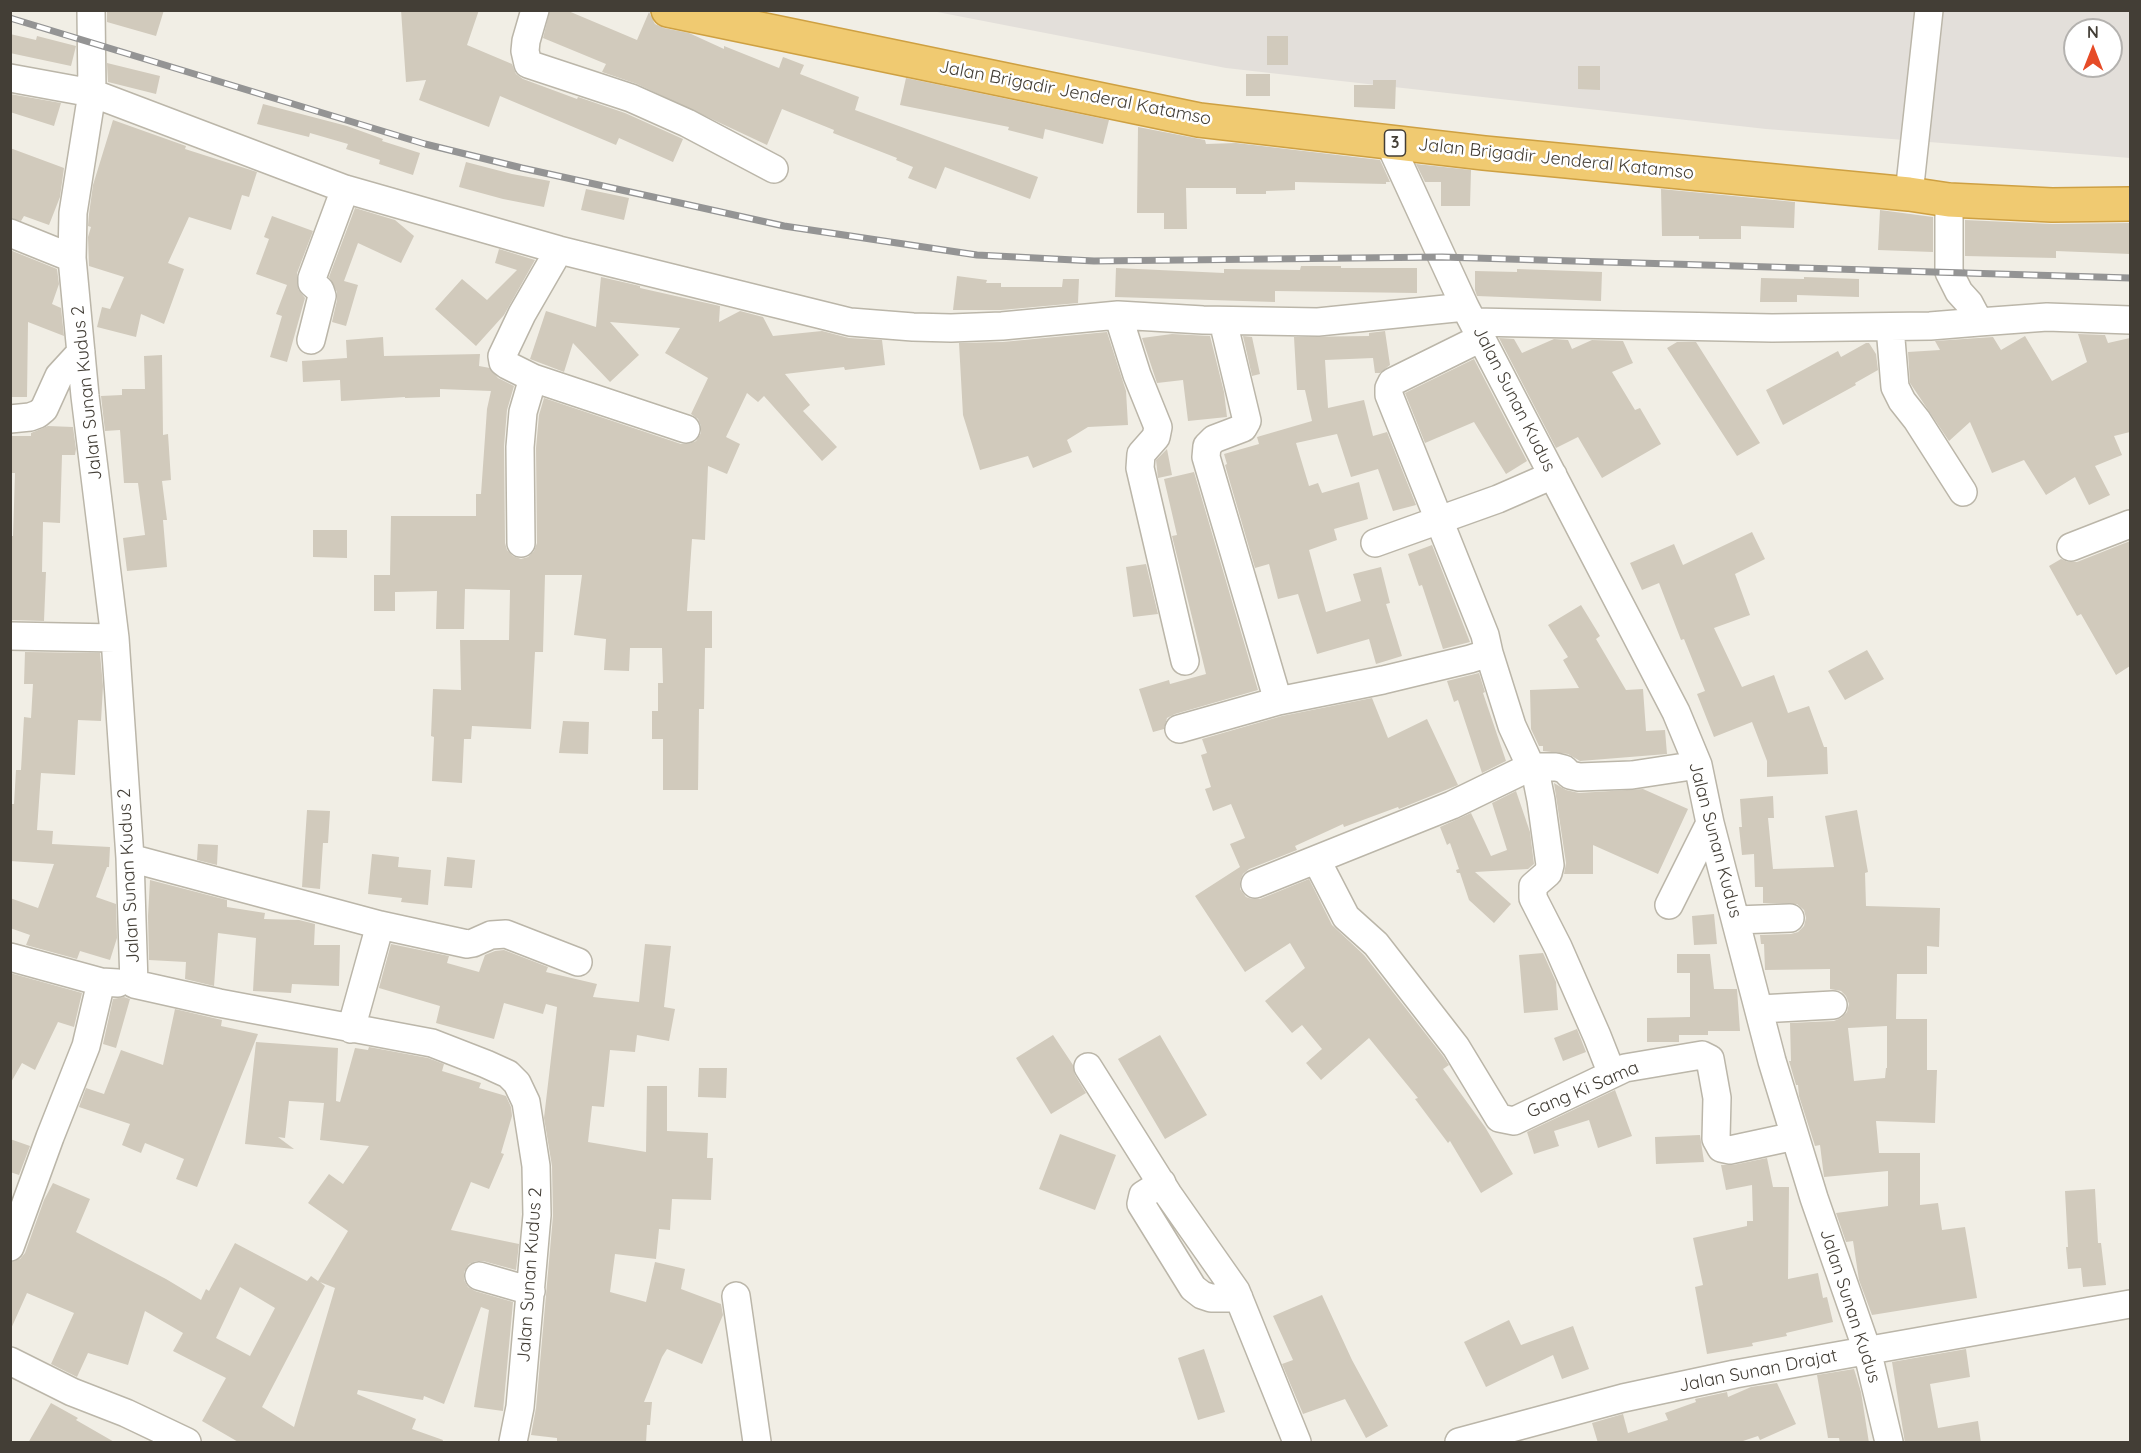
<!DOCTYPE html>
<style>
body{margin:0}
#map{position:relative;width:2141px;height:1453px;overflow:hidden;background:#f1eee5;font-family:Quicksand,sans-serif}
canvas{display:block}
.frame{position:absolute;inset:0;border:12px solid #433e36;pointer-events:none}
.north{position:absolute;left:2063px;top:18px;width:60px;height:60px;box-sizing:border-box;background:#fff;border:2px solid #b4b2af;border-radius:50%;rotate:0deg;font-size:16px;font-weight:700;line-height:24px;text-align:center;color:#433e36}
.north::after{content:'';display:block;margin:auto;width:21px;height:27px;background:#e64b27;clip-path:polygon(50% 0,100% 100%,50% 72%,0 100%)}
</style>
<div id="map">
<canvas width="2141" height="1453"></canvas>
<div class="frame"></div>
<div class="north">N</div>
</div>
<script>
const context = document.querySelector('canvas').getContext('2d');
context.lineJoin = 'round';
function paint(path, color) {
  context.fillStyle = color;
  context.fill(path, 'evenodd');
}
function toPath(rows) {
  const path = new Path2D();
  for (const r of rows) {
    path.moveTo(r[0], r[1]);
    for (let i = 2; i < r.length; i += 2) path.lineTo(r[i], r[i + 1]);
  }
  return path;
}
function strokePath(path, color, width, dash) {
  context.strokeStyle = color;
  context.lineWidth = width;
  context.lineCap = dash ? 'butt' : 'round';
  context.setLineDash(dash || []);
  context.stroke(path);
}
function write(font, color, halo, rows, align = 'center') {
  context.font = font + ' Quicksand,sans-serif';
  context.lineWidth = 5;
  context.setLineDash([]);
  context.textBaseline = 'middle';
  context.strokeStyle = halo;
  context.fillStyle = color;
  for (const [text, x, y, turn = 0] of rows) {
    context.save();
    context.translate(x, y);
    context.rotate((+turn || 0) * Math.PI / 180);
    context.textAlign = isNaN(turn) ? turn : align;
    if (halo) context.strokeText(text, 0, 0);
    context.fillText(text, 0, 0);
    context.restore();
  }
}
paint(toPath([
 [932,11,2130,11,2130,158,1766,129,1226,68],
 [2075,30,2111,30,2111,66,2075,66]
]), '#e3dfda');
paint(toPath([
 [107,10,164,10,156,36,107,22],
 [401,10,479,10,467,45,512,64,516,74,523,79,577,99,578,97,625,113,683,139,673,162,619,138,616,145,500,96,489,127,419,100,426,80,406,82],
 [550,10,566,10,637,40,649,12,655,24,664,28,689,33,724,49,724,46,779,68,783,57,804,65,800,74,859,97,855,110,1038,177,1030,199,945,167,936,189,908,178,913,167,896,160,897,158,833,133,834,130,782,109,767,145,637,84,602,72,606,64,543,38],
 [10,34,36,40,37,36,76,46,71,66,10,53],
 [1267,36,1288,36,1288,65,1267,65],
 [107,63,160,76,156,94,108,82],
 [1578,66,1600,66,1600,90,1578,89],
 [1246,74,1270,74,1270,96,1246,96],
 [906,78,1109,120,1103,144,1045,129,1043,139,1008,130,1009,127,900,105],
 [1373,80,1396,80,1395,109,1354,107,1354,85,1373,85],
 [10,94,61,103,54,126,10,112],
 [263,104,347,126,383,139,382,141,420,153,413,175,379,164,380,160,346,149,348,144,310,133,309,137,257,124],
 [113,120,186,146,185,149,257,172,249,197,242,195,231,230,189,217,168,263,184,269,164,324,141,314,136,337,97,327,102,307,110,309,124,277,89,266,88,237,91,227,88,226,89,214,93,185],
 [1138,127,1205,140,1206,144,1236,143,1380,160,1390,182,1386,182,1386,184,1295,182,1295,190,1266,191,1266,194,1236,194,1236,188,1186,188,1187,229,1164,229,1164,213,1137,213],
 [10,148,64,168,60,197,49,225,24,216,21,221,10,218],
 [466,162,512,174,550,181,544,207,503,199,459,187],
 [1416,164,1471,170,1470,206,1441,206,1441,182,1425,182],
 [586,189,629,198,624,220,581,210],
 [1661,189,1795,202,1794,228,1741,226,1741,239,1699,239,1699,236,1662,236],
 [355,208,395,220,414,236,401,263,358,243,344,281,358,285,346,326,332,322,337,300,337,292,329,277],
 [1880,210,1933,217,1933,252,1878,250],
 [272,216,313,231,297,273,298,289,305,298,287,362,270,357,282,316,276,314,287,285,256,274,269,239,264,237],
 [1965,220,2052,224,2130,223,2130,254,2056,251,2056,258,1965,256],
 [499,249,535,260,504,315,476,346,435,309,462,279,487,300,517,270,495,263],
 [10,250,57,269,59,284,52,304,61,308,64,336,28,322,27,397,10,397],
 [1301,266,1341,266,1341,268,1417,268,1417,293,1275,291,1275,302,1115,297,1116,268,1224,273,1224,269,1300,270],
 [1517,269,1602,272,1601,301,1477,296,1475,290,1475,271,1517,272],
 [957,276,987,280,986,283,1001,283,1001,287,1062,287,1063,279,1079,279,1078,303,1001,310,953,310],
 [601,277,640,286,640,288,720,306,719,322,740,311,763,317,773,336,822,331,849,338,882,340,885,365,845,370,844,367,785,374,810,405,803,411,837,447,822,461,764,396,758,402,747,393,726,437,740,444,727,474,708,466,705,540,692,539,687,611,712,611,712,648,705,648,704,709,699,709,698,790,663,790,663,739,652,739,652,711,658,711,658,683,663,683,662,648,630,648,629,671,604,670,606,639,574,635,582,575,545,575,543,652,535,652,531,729,472,726,471,739,464,739,462,783,432,781,434,737,431,736,433,689,461,690,460,640,509,640,510,590,465,589,464,629,436,629,437,591,395,592,395,611,374,611,374,575,390,575,391,516,476,516,476,494,481,494,487,409,491,391,440,389,440,397,405,398,405,397,341,401,340,380,303,382,302,361,347,358,346,340,383,337,384,356,480,354,479,366,490,368,498,378,514,386,507,410,504,446,505,543,507,550,513,556,521,559,528,557,534,551,537,543,536,448,539,415,544,398,681,444,689,444,696,441,701,433,701,426,698,419,691,414,708,378,665,353,680,328,610,322,639,355,610,382,573,343,564,372,530,359,546,311,596,327],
 [1804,277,1859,279,1859,297,1797,295,1797,302,1760,302,1761,278,1804,279],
 [1385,331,1390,365,1380,373,1375,373,1373,358,1325,360,1328,408,1364,400,1373,436,1387,432,1416,505,1393,511,1378,469,1351,477,1337,434,1296,443,1309,486,1318,483,1322,493,1359,482,1368,519,1334,529,1337,540,1309,550,1326,612,1361,601,1353,574,1381,567,1390,603,1386,604,1402,656,1376,664,1369,639,1317,654,1298,594,1278,599,1269,564,1255,568,1225,465,1227,464,1224,454,1259,444,1257,437,1312,421,1305,390,1297,390,1294,337,1369,336,1369,333],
 [1107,332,1126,391,1128,425,1088,427,1067,440,1072,452,1033,468,1028,456,980,470,963,415,959,343,1003,342],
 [1172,334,1210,336,1224,392,1227,417,1188,421,1183,380,1157,383,1142,338],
 [2078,334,2105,335,2108,343,2130,338,2130,432,2114,436,2122,455,2095,466,2110,495,2089,505,2075,477,2046,495,2024,460,1992,473,1970,422,1949,441,1910,383,1908,352,1940,350,1935,341,1993,337,2001,350,2025,336,2052,381,2087,362],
 [1243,336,1252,337,1260,374,1252,376],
 [1499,338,1514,339,1522,353,1554,339,1568,340,1572,349,1592,340,1623,341,1633,363,1612,372,1635,410,1640,408,1661,444,1602,478,1578,437,1556,448],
 [1677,342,1696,342,1760,443,1737,456,1667,348],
 [1866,343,1869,343,1876,354,1878,370,1855,383,1856,385,1783,425,1766,390,1838,351,1841,357],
 [162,355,163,435,168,434,171,480,162,481,167,520,163,520,167,567,127,571,123,538,145,535,138,483,124,483,120,430,105,431,101,396,122,395,122,389,145,389,144,356],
 [1474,359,1527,461,1506,474,1474,422,1425,443,1405,393],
 [48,426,73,427,76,449,75,455,62,455,60,523,43,522,42,572,46,572,44,621,10,620,11,536,13,536,15,473,10,473,10,436,31,436,31,433],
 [1167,449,1172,475,1158,478,1156,460],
 [1194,472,1258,690,1175,714,1167,718,1164,729,1153,732,1139,689,1169,680,1170,684,1206,674,1172,536,1177,535,1164,479],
 [313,530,347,530,347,558,313,557],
 [1752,532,1765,559,1735,574,1750,615,1714,628,1742,687,1774,675,1788,713,1809,706,1824,747,1827,747,1828,774,1767,777,1767,761,1752,722,1714,737,1697,694,1705,691,1684,639,1681,640,1659,583,1642,590,1630,563,1674,544,1683,565],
 [2130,541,2130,666,2116,675,2081,614,2077,616,2049,566,2061,559,2068,562,2077,562],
 [1432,545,1470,642,1443,649,1422,585,1419,586,1408,554],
 [1146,564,1158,614,1133,617,1126,567],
 [1581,605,1600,636,1596,639,1626,690,1643,689,1646,731,1665,730,1667,754,1580,761,1568,754,1543,751,1543,746,1539,746,1531,729,1530,690,1579,688,1563,660,1568,657,1548,625],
 [1867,650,1884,679,1845,700,1828,671],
 [25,652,100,653,103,686,101,721,78,720,75,775,41,773,37,830,53,831,52,844,110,847,109,867,107,867,96,897,116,904,117,938,110,960,80,951,77,959,26,945,30,935,10,928,10,898,38,908,54,864,10,861,10,804,14,804,16,770,21,770,24,717,31,718,33,684,24,684],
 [1479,673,1485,692,1483,693,1506,761,1482,773,1458,700,1454,702,1447,681],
 [1372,698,1388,738,1427,719,1458,785,1399,809,1398,807,1344,827,1343,824,1295,846,1297,850,1249,869,1243,874,1240,881,1240,889,1246,897,1252,899,1260,899,1309,879,1332,925,1364,955,1443,1056,1449,1065,1443,1069,1485,1127,1513,1174,1481,1193,1450,1141,1448,1143,1415,1099,1418,1098,1369,1038,1321,1080,1306,1063,1322,1049,1302,1025,1292,1033,1265,1001,1305,968,1290,943,1245,972,1195,896,1240,867,1230,844,1245,838,1231,804,1213,811,1205,789,1211,787,1201,755,1207,753,1202,739,1282,716],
 [563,721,589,722,588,754,559,753],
 [1554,783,1566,790,1579,793,1643,789,1688,809,1658,874,1593,845,1593,874,1564,874,1566,863],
 [1516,791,1530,832,1534,864,1528,869,1475,872,1511,904,1494,923,1469,900,1460,873,1457,873,1456,870,1459,869,1450,843,1447,845,1440,827,1471,813,1491,856,1507,850,1492,803],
 [1773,796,1774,818,1768,818,1773,869,1834,867,1825,816,1857,810,1868,872,1865,873,1866,906,1940,908,1939,947,1927,946,1927,974,1897,974,1896,1019,1927,1019,1927,1070,1937,1070,1935,1123,1876,1121,1879,1153,1920,1153,1920,1205,1938,1203,1942,1230,1965,1227,1977,1298,1872,1315,1859,1280,1853,1241,1846,1242,1836,1213,1888,1206,1888,1171,1824,1177,1820,1145,1815,1146,1799,1096,1798,1085,1796,1085,1789,1061,1791,1061,1790,1023,1834,1021,1841,1018,1847,1012,1849,1004,1846,996,1841,991,1830,989,1830,969,1765,970,1764,944,1761,944,1760,935,1791,934,1798,932,1804,926,1806,918,1804,910,1797,904,1763,903,1763,887,1755,887,1754,854,1742,855,1739,827,1742,827,1740,799],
 [1887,1026,1887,1068,1886,1068,1885,1078,1854,1081,1848,1028],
 [307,810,330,811,328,843,323,843,320,889,302,887],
 [198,844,218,845,217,865,197,860],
 [372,854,399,857,398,867,431,870,428,905,401,902,402,898,368,894],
 [447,857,475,860,472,888,444,886],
 [150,880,227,900,227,907,265,913,264,919,299,920,315,924,314,945,340,945,339,986,292,984,291,993,253,991,256,938,218,933,214,986,185,979,186,962,149,960,148,916],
 [1714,914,1717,944,1694,945,1692,916],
 [391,944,449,956,447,963,479,972,485,955,495,951,504,950,548,967,546,972,597,984,593,997,639,1002,645,944,671,946,664,1007,675,1009,669,1041,637,1035,635,1052,610,1050,604,1107,592,1106,588,1142,646,1152,647,1086,667,1086,667,1131,708,1133,707,1158,713,1158,711,1200,672,1199,670,1230,659,1229,656,1259,615,1254,610,1292,646,1302,655,1262,685,1269,681,1289,721,1304,723,1315,702,1364,667,1349,662,1357,644,1402,652,1402,650,1425,647,1425,646,1443,557,1443,557,1438,531,1435,536,1408,553,1216,552,1166,544,1118,557,1007,546,1004,543,1014,504,1003,494,1039,436,1023,440,1006,379,988],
 [1543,953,1556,982,1558,1010,1524,1013,1519,955],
 [1677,954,1710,954,1714,989,1737,989,1740,1031,1708,1031,1708,1035,1679,1035,1679,1042,1647,1042,1647,1018,1690,1017,1690,973,1677,973],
 [10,973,82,993,74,1027,58,1022,35,1070,22,1063,10,1084],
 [124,997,130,999,116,1048,103,1044,113,999],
 [175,1009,222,1020,221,1026,258,1034,197,1187,176,1179,184,1159,145,1143,141,1153,122,1145,130,1124,79,1107,86,1088,104,1094,121,1050,163,1065],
 [1577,1029,1586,1052,1563,1061,1554,1038],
 [1053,1035,1073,1065,1075,1075,1086,1093,1051,1114,1016,1058],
 [1160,1035,1207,1115,1165,1139,1118,1059],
 [256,1042,338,1048,336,1101,340,1102,355,1048,368,1050,369,1047,428,1058,444,1064,442,1071,481,1083,479,1088,506,1096,511,1107,512,1116,501,1153,504,1154,489,1189,471,1182,451,1230,519,1244,516,1270,483,1261,476,1261,469,1264,464,1272,464,1280,468,1287,475,1291,513,1302,503,1411,474,1407,489,1310,481,1307,444,1404,424,1396,423,1400,358,1390,357,1394,416,1419,412,1429,443,1440,442,1443,240,1443,202,1421,226,1378,173,1351,183,1333,145,1311,128,1365,88,1353,77,1377,51,1364,74,1313,27,1293,10,1331,10,1262,20,1259,25,1253,44,1200,53,1183,90,1199,76,1232,166,1279,201,1300,206,1289,209,1291,235,1243,307,1281,311,1276,318,1281,348,1231,308,1203,329,1174,343,1184,369,1146,320,1140,324,1103,289,1101,285,1138,278,1137,294,1149,245,1144],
 [320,1282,335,1288,294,1427,262,1407,325,1286],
 [240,1287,275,1308,250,1356,216,1338],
 [699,1068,727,1068,726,1098,698,1097],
 [1615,1090,1632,1136,1598,1148,1589,1120,1554,1131,1559,1146,1534,1154,1527,1132],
 [1060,1134,1116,1155,1095,1210,1039,1189],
 [1700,1135,1704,1162,1656,1164,1655,1137],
 [10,1139,30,1146,19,1175,10,1172],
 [1767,1158,1773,1187,1789,1187,1788,1279,1818,1273,1823,1298,1827,1297,1833,1322,1786,1333,1787,1336,1752,1343,1753,1346,1707,1354,1695,1287,1703,1285,1693,1238,1747,1226,1747,1221,1753,1221,1752,1185,1726,1190,1721,1165,1733,1165],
 [2095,1189,2098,1243,2101,1243,2106,1285,2083,1287,2081,1268,2068,1269,2066,1247,2068,1247,2065,1191],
 [1322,1295,1352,1360,1388,1426,1366,1438,1345,1399,1303,1414,1282,1364,1293,1360,1273,1316],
 [1509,1320,1521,1345,1573,1326,1589,1369,1562,1379,1553,1355,1486,1387,1464,1342],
 [1204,1349,1225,1412,1198,1420,1178,1358],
 [1966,1349,1970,1377,1930,1384,1938,1428,1978,1421,1981,1443,1905,1443,1892,1362],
 [1854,1369,1861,1392,1869,1443,1840,1443,1839,1438,1828,1438,1817,1375],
 [1777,1383,1796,1424,1760,1440,1758,1436,1737,1443,1598,1443,1592,1423,1623,1414,1628,1433,1668,1420,1665,1413,1696,1402,1695,1399,1727,1392,1728,1397,1751,1387],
 [51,1403,78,1418,76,1420,116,1443,28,1443]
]), '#d1cabc');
const minor = toPath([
 [91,10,92,93,73,213,72,258,85,396,115,638,130,858,134,984,219,1003,432,1043,486,1064,508,1074,517,1083,526,1102,536,1166,537,1215,520,1407,513,1442],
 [535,10,526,41,525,51,528,64,631,98,687,123,774,169],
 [10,78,92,93,345,189,559,250,850,322,913,327,951,328,1002,326,1118,315,1203,320,1318,322,1465,307],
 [1389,142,1465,307,1676,712,1698,765,1710,823,1772,1061,1814,1198,1867,1350,1889,1442],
 [1909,194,1929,10],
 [1949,200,1949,272,1959,292,1969,303,1979,322,2047,317,2130,320],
 [10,233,72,258],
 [1118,315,1137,375,1158,427,1156,437,1141,454,1140,468,1185,661],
 [1223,321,1247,421,1243,428,1214,439,1207,446,1206,457,1278,701],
 [1474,322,1772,328,1930,326,1979,322],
 [1890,327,1895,387,1902,401,1917,420,1963,492],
 [311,340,322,296,320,290,312,283,312,278,345,189],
 [533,378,686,429],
 [10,419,30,417,38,414,44,409,59,376,81,352],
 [521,543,520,447,523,412,533,378,507,365,503,362,502,356,522,314,559,250],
 [1375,543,1498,499,1553,475],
 [2071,547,2130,524],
 [10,636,115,638],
 [1489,653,1512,726,1537,780,1541,800,1550,865,1548,873,1533,886,1533,898,1558,947,1597,1036,1612,1074],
 [1179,729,1278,701,1383,680,1470,659,1489,653,1485,635,1389,395,1389,388,1392,382,1481,338],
 [130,858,380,925,467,944,473,943,491,935,506,934,578,962],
 [1317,861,1346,917,1376,944,1456,1047,1499,1118,1514,1121,1625,1068,1702,1055,1710,1059,1717,1098,1716,1139,1721,1148,1730,1150,1795,1136],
 [1255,884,1452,805,1530,767,1556,767,1564,769,1570,775,1579,777,1632,775,1698,765],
 [1669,905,1710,823],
 [1736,920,1790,918],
 [10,957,101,982,118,983],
 [1760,1009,1833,1005],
 [351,1029,380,925],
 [1088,1067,1168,1194,1236,1291,1297,1442],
 [1162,1183,1143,1195,1141,1204,1193,1288,1202,1295,1211,1298,1239,1298],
 [10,1247,50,1137,86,1046,101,982],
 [479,1276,531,1291],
 [736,1296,757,1442],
 [10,1361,72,1392,126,1413,187,1442],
 [1459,1442,1623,1398,1735,1374,2130,1304]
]);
const highway = toPath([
 [668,10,1199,120,1484,153,1909,194,1949,200,2052,205,2130,204]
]);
strokePath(minor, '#bbb6a9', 30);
strokePath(highway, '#cea042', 36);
strokePath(minor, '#fff', 27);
strokePath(highway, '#f0ca71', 33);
const rail = toPath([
 [10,18,425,144,522,168,784,226,977,255,1094,261,1442,257,2130,278]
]);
strokePath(rail, '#949494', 7);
strokePath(rail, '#fff', 4.5, [14]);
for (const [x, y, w] of [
 [1395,143,21]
]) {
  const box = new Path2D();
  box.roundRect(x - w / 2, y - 13, w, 26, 4.5);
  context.fillStyle = '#fff';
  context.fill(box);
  strokePath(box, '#433e36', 1.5);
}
write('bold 16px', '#433e36', null, [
 ["3",1395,143]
]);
write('18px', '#433e36', '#fff', [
 ["Jalan Brigadir Jenderal Katamso",1075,93,11],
 ["Jalan Brigadir Jenderal Katamso",1556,159,6],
 ["Jalan Sunan Kudus 2",87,393,-96],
 ["Jalan Sunan Kudus",1514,399,63],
 ["Jalan Sunan Kudus",1715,840,75],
 ["Jalan Sunan Kudus 2",129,876,-93],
 ["Gang Ki Sama",1583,1090,-23],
 ["Jalan Sunan Kudus 2",530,1275,-86],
 ["Jalan Sunan Kudus",1850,1306,72],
 ["Jalan Sunan Drajat",1758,1371,-11]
]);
</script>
